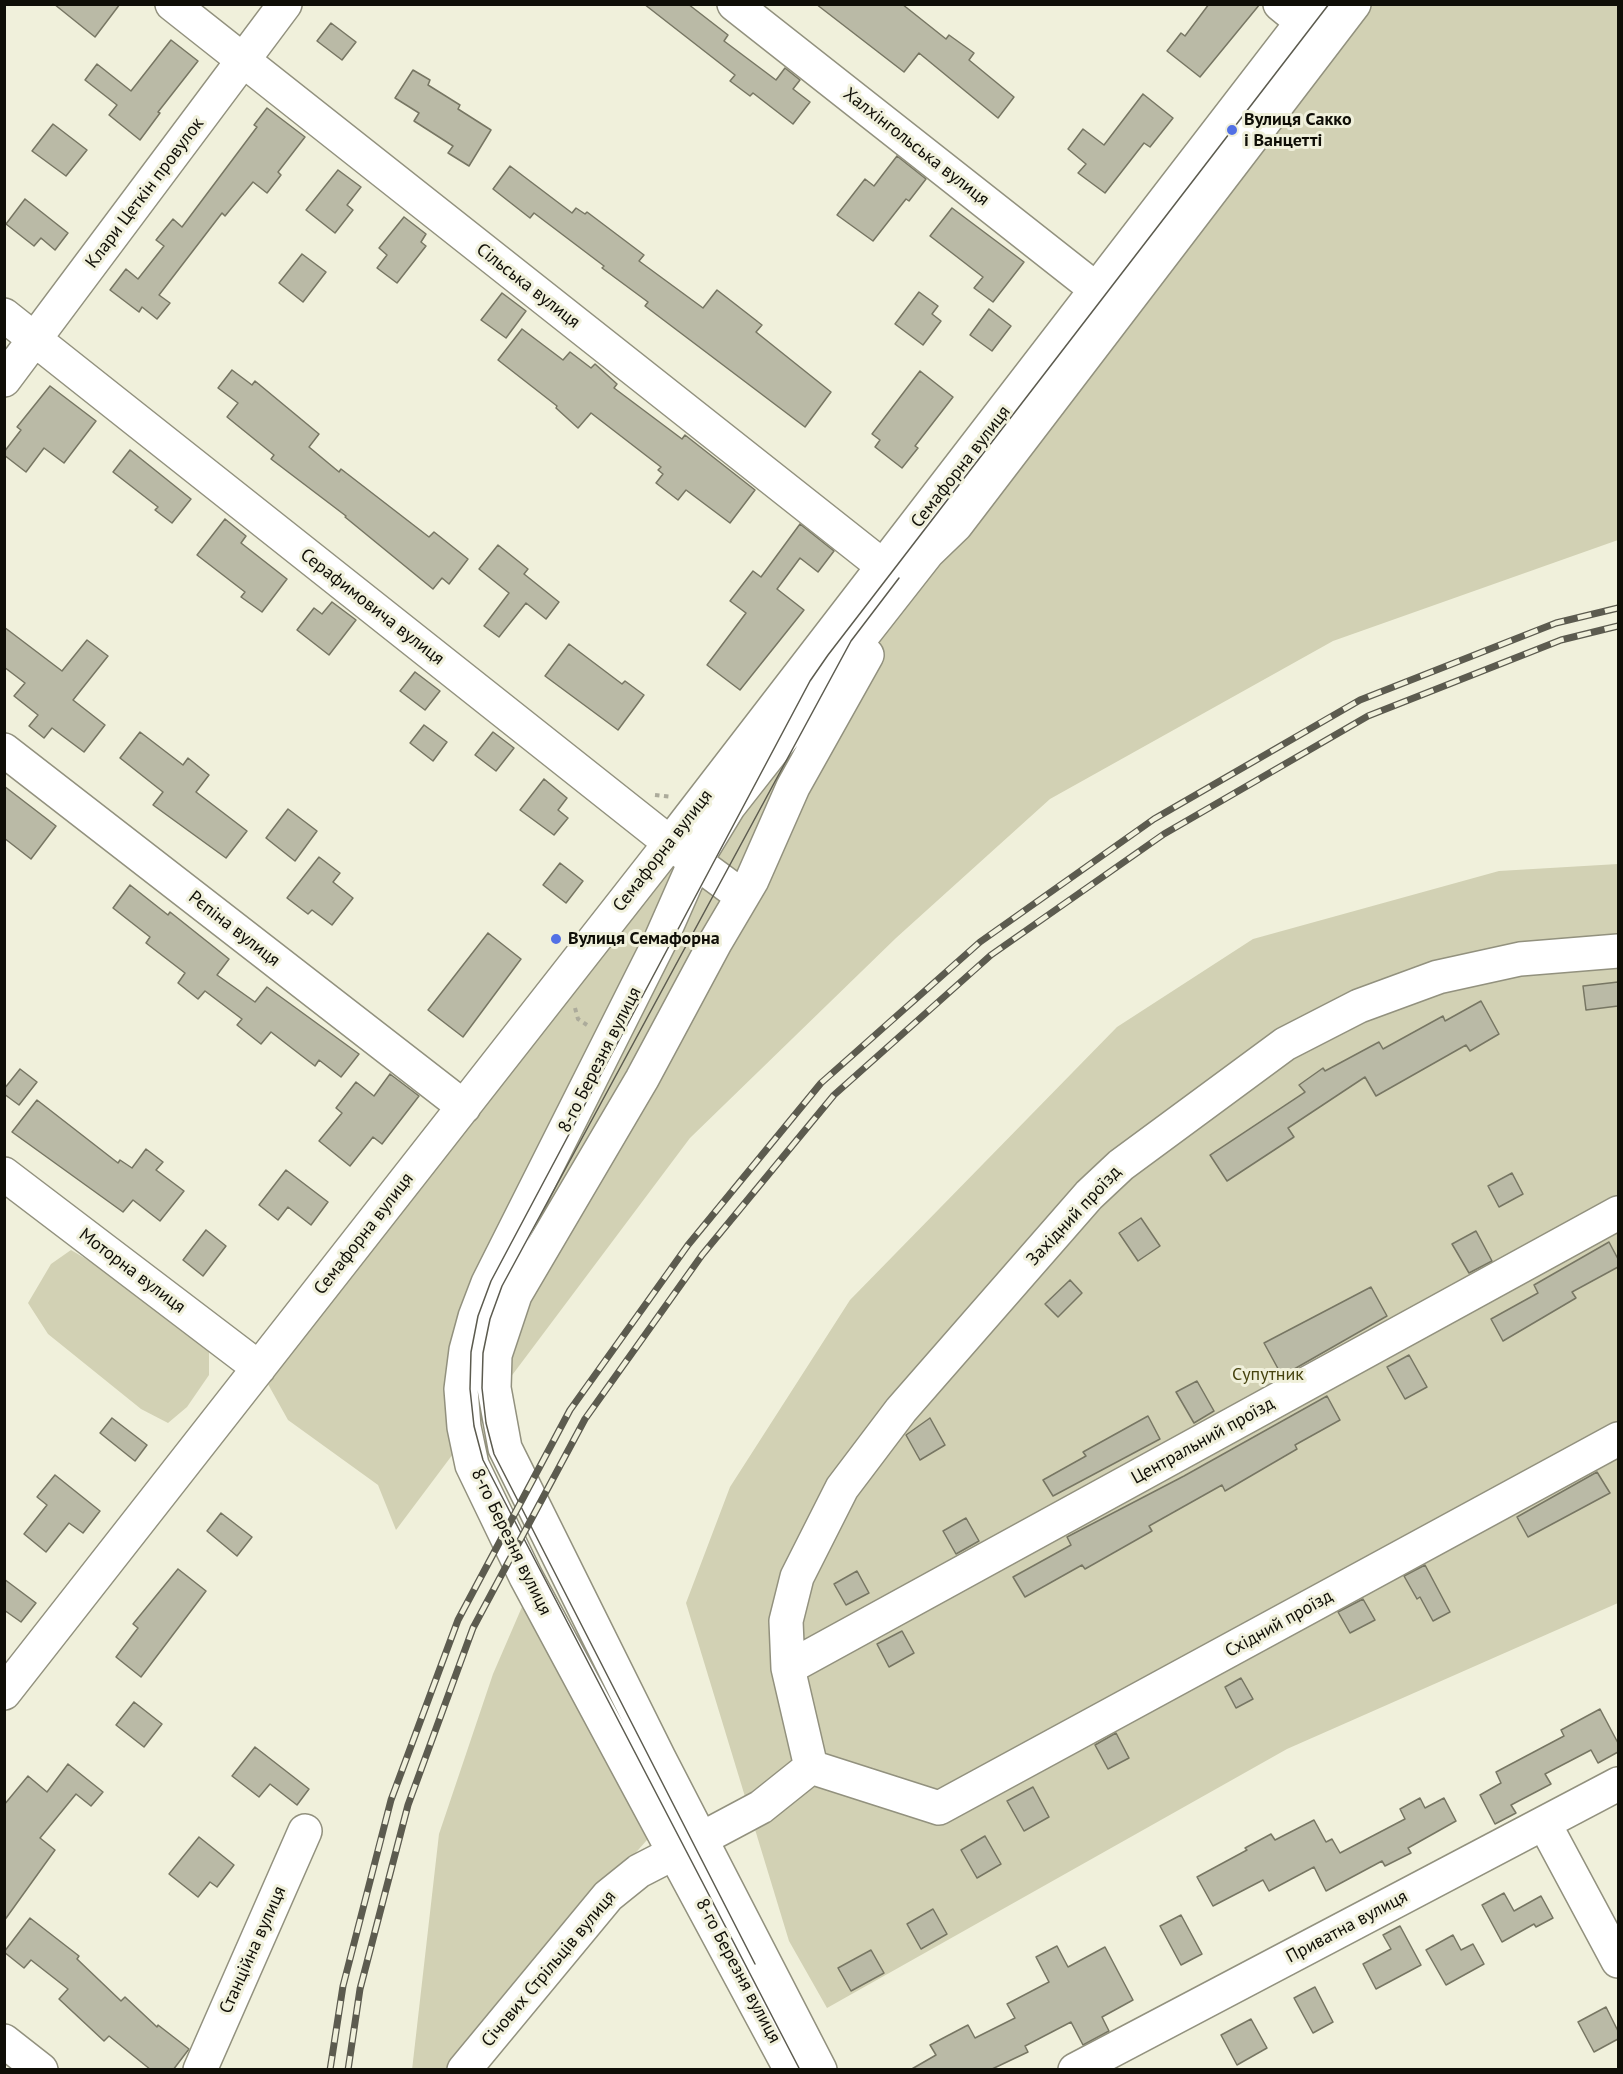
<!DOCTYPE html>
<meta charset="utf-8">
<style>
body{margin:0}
#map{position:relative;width:1623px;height:2074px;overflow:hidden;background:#f0f0db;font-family:"PT Sans",sans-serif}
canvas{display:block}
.frame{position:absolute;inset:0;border:6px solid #0f0e07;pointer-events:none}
</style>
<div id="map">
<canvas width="1623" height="2074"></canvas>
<div class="frame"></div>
</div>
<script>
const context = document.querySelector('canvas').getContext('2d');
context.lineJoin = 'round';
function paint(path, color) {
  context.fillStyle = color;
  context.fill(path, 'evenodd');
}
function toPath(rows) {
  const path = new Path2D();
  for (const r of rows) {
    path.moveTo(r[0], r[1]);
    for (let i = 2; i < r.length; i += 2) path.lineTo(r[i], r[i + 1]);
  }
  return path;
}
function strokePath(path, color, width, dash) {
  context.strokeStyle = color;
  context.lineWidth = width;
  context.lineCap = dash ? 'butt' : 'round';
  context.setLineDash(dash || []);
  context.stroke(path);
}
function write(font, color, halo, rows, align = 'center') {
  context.font = font + ' "PT Sans",sans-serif';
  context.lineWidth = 6;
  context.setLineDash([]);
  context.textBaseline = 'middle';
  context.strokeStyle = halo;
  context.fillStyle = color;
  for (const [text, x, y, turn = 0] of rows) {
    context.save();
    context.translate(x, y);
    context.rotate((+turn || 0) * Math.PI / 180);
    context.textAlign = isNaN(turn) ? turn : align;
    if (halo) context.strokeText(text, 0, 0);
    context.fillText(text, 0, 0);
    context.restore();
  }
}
paint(toPath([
 [1302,5,1618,5,1618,540,1333,641,1050,799,896,938,690,1138,396,1530,378,1485,288,1420,259,1368],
 [1618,864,1618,1603,1287,1749,827,2008,789,1941,686,1603,730,1487,850,1300,1117,1027,1253,939,1499,871],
 [71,1250,98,1266,209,1348,209,1375,187,1407,168,1423,141,1409,48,1334,28,1303,51,1264],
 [528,1593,654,1832,445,2069,412,2070,439,1834,493,1674]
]), '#d2d1b4');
const building = toPath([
 [54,4,120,4,95,37,54,4],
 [644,4,688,4,728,35,724,41,776,80,785,68,800,80,793,89,810,102,793,124,753,93,750,96,730,81,735,75,644,4],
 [816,4,902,4,946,39,949,35,974,53,969,60,1014,97,998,118,919,53,904,72,816,4],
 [1209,4,1260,4,1200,77,1167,51,1181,33,1185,36,1209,4],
 [331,23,356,42,342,60,317,41,331,23],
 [171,40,198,61,158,112,160,113,140,140,109,115,117,105,85,80,97,64,131,91,171,40],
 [413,70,430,80,428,85,460,105,458,109,491,130,469,166,448,153,453,146,414,121,419,113,395,98,413,70],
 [1143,94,1173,118,1150,147,1144,143,1105,193,1078,173,1086,164,1068,149,1083,129,1104,145,1143,94],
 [267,108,305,137,278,172,281,175,267,193,253,182,225,216,222,213,159,295,170,303,157,319,142,307,139,312,110,290,126,269,138,279,164,246,156,240,173,219,182,227,257,127,254,125,267,108],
 [53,124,87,150,66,176,32,151,53,124],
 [897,156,926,179,909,201,906,199,873,241,837,215,865,179,874,186,897,156],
 [510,166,572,213,576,208,585,214,587,212,644,255,639,261,703,308,717,290,762,325,756,332,831,392,805,427,645,306,648,302,602,268,604,266,534,213,530,218,493,189,510,166],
 [338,170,361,187,347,205,353,210,335,233,306,210,338,170],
 [25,199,68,233,55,250,41,238,34,246,6,224,25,199],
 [952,208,1024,262,993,302,974,288,983,277,930,236,952,208],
 [404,217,426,234,421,242,426,246,397,283,377,268,387,255,379,248,404,217],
 [302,254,326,272,303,302,279,283,302,254],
 [919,292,938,306,932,314,941,321,923,345,895,324,919,292],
 [502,293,526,311,506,338,481,320,502,293],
 [989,309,1011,326,992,351,970,335,989,309],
 [522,329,563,360,570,352,591,368,595,364,617,384,614,388,682,439,685,435,755,490,730,523,686,490,678,500,656,483,663,474,658,470,661,467,591,413,578,428,556,408,557,406,498,360,522,329],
 [232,370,252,385,255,381,319,434,309,447,339,472,341,469,429,537,434,532,468,559,449,584,442,578,433,589,345,517,346,516,271,459,274,455,227,417,238,403,218,388,232,370],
 [920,371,953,397,915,446,918,448,902,468,875,447,880,440,872,434,920,371],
 [50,386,96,421,64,463,44,448,26,472,4,455,4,452,21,430,17,427,50,386],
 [130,450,191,499,172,523,155,510,158,507,113,472,130,450],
 [225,519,246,536,241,543,287,579,262,612,241,597,245,592,197,555,225,519],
 [800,524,834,551,818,572,800,558,777,589,804,610,740,690,707,665,746,613,730,601,753,571,761,577,800,524],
 [498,545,528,569,524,574,559,602,546,619,526,603,499,637,484,626,509,593,479,569,498,545],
 [332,602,356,620,329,655,297,630,314,608,322,614,332,602],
 [4,627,62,671,87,640,108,656,73,700,105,725,84,752,52,728,44,738,29,726,38,715,14,696,25,683,4,667,4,627],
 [569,644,622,684,625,681,644,695,618,730,545,676,569,644],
 [415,672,440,691,425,710,400,691,415,672],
 [424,725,447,742,433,761,410,743,424,725],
 [140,732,183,765,188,758,209,775,196,792,247,831,226,858,153,805,163,792,120,758,140,732],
 [493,732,514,748,496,771,475,755,493,732],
 [544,779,567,798,558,810,568,818,554,835,520,810,544,779],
 [4,786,56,826,31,859,4,838,4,786],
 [288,809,317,831,295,861,266,838,288,809],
 [319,857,340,873,333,882,353,898,332,925,312,910,308,914,287,898,319,857],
 [560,863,583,881,566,903,543,885,560,863],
 [130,885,168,915,170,912,229,959,217,975,255,1002,267,987,359,1054,341,1077,319,1060,315,1066,271,1032,261,1044,237,1025,242,1019,205,991,198,999,178,983,185,973,146,943,150,937,113,908,130,885],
 [488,933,521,959,463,1037,428,1010,488,933],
 [1618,982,1618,1006,1586,1010,1583,986,1618,982],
 [1481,1001,1499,1034,1470,1051,1466,1045,1376,1096,1365,1077,1288,1128,1294,1137,1227,1181,1210,1155,1305,1092,1299,1085,1323,1068,1325,1071,1379,1042,1383,1049,1443,1016,1445,1021,1481,1001],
 [20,1069,37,1082,19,1105,4,1094,4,1089,20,1069],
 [390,1074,419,1096,382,1144,373,1137,350,1166,319,1141,342,1113,336,1108,356,1082,374,1096,390,1074],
 [37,1100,118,1163,120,1160,132,1168,146,1149,163,1162,156,1170,184,1191,160,1221,133,1200,123,1212,12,1132,37,1100],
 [286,1170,328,1202,311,1225,288,1207,278,1220,259,1205,286,1170],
 [1512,1173,1523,1194,1499,1207,1488,1186,1512,1173],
 [1141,1218,1160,1246,1138,1261,1119,1233,1141,1218],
 [206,1230,226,1246,203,1276,183,1260,206,1230],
 [1476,1231,1492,1261,1469,1273,1452,1244,1476,1231],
 [1609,1242,1618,1259,1618,1267,1572,1292,1576,1298,1503,1341,1491,1319,1538,1293,1534,1285,1609,1242],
 [1070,1280,1082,1293,1058,1317,1045,1304,1070,1280],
 [1371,1287,1387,1316,1282,1376,1264,1343,1371,1287],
 [1409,1355,1427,1387,1405,1399,1387,1367,1409,1355],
 [1197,1381,1214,1411,1194,1423,1176,1392,1197,1381],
 [1327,1396,1340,1420,1295,1445,1297,1449,1225,1491,1222,1485,1149,1526,1152,1531,1085,1569,1082,1565,1025,1597,1013,1577,1071,1545,1067,1537,1184,1476,1327,1396],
 [1148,1416,1160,1439,1053,1496,1043,1480,1086,1456,1083,1452,1148,1416],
 [112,1418,147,1445,135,1461,100,1433,112,1418],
 [930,1418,945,1445,920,1460,906,1435,930,1418],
 [1597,1472,1610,1493,1528,1537,1517,1517,1597,1472],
 [55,1475,100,1511,83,1533,69,1523,46,1552,24,1534,47,1505,37,1497,55,1475],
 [221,1513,252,1537,237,1556,207,1531,221,1513],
 [966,1518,979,1541,956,1554,943,1531,966,1518],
 [1425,1565,1450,1612,1433,1621,1420,1597,1417,1599,1404,1576,1425,1565],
 [178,1569,206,1591,141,1677,116,1657,138,1628,133,1624,178,1569],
 [857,1571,869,1593,846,1605,834,1584,857,1571],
 [4,1579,36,1603,21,1622,4,1610,4,1579],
 [1363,1599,1375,1620,1350,1633,1338,1612,1363,1599],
 [902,1631,914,1653,889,1667,877,1644,902,1631],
 [1241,1678,1253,1699,1236,1708,1225,1687,1241,1678],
 [134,1702,162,1724,144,1747,116,1725,134,1702],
 [1600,1709,1618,1743,1618,1752,1598,1763,1591,1750,1545,1774,1551,1784,1511,1805,1516,1813,1495,1824,1480,1795,1501,1783,1496,1772,1564,1736,1561,1730,1600,1709],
 [1116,1733,1129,1758,1108,1769,1095,1745,1116,1733],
 [255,1747,309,1789,297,1805,270,1784,259,1797,232,1776,255,1747],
 [68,1764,103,1792,91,1806,76,1794,40,1838,55,1850,4,1921,4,1805,28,1776,47,1792,68,1764],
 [1033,1787,1049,1817,1024,1831,1007,1801,1033,1787],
 [1420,1798,1425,1808,1444,1798,1456,1821,1408,1848,1411,1853,1385,1866,1382,1861,1326,1891,1314,1867,1269,1891,1263,1880,1213,1906,1197,1877,1247,1850,1245,1848,1271,1834,1275,1840,1314,1820,1326,1842,1332,1839,1340,1853,1405,1819,1400,1809,1420,1798],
 [985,1836,1001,1864,977,1878,961,1850,985,1836],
 [199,1837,234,1865,217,1887,210,1882,198,1897,169,1874,199,1837],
 [1504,1893,1514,1911,1541,1896,1553,1918,1536,1927,1534,1924,1502,1942,1482,1905,1504,1893],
 [933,1909,947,1934,921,1949,907,1924,933,1909],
 [1181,1915,1202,1954,1181,1965,1160,1926,1181,1915],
 [30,1918,79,1956,77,1959,121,2001,125,1997,157,2027,158,2025,189,2049,173,2070,151,2070,109,2036,104,2041,59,1999,68,1989,31,1960,24,1968,4,1952,30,1918],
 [1400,1926,1421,1965,1376,1989,1363,1964,1391,1949,1383,1935,1400,1926],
 [1453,1935,1461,1950,1473,1944,1484,1964,1446,1985,1426,1950,1453,1935],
 [1057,1946,1068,1967,1105,1947,1133,2000,1102,2017,1109,2031,1083,2045,1071,2022,1025,2046,1028,2052,990,2070,910,2070,936,2055,930,2045,968,2025,975,2038,1015,2018,1007,2004,1049,1982,1036,1957,1057,1946],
 [871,1950,884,1973,851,1991,838,1968,871,1950],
 [1315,1987,1333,2022,1313,2033,1294,1998,1315,1987],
 [1606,2007,1618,2031,1618,2039,1594,2052,1578,2022,1606,2007],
 [1251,2019,1267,2048,1237,2065,1221,2035,1251,2019]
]);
paint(building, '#babaa6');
strokePath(building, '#777663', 1.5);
const minor = toPath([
 [172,4,884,567],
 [734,4,1097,290],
 [1280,4,1302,22],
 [4,315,670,843,4,1693],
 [4,380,285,4],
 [4,750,464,1107],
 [4,1174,259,1368],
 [788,1668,1618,1213],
 [811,1767,788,1668,786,1621,797,1577,842,1488,901,1410,1089,1195,1121,1165,1285,1044,1359,1006,1438,977,1520,959,1618,951],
 [811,1767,939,1808,1618,1439],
 [1544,1823,1618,1961],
 [701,1839,761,1807,811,1767],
 [4,2041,41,2070],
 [200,2070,305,1831],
 [464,2070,608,1896,639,1871,674,1853],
 [1075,2070,1618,1784]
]);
const major = toPath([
 [742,896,670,843,1316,4],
 [791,2070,526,1577,472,1465,464,1427,461,1389,466,1350,475,1317,488,1283,661,939,695,862,729,806,928,552,956,525,1354,4],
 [820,2070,659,1758,505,1448,494,1388,495,1355,515,1295,642,1079,716,941,752,880,793,787,867,655]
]);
strokePath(minor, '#92917e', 36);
strokePath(major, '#92917e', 36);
strokePath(toPath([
 [655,795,672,797],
 [575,1008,578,1019,587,1025]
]), '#acab9b', 4, [4.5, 4.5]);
strokePath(minor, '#fff', 33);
strokePath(major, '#fff', 33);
strokePath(toPath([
 [755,1964,494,1454,486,1423,482,1388,483,1353,490,1319,502,1286,851,641,899,578],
 [800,2070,483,1460,474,1426,470,1389,471,1352,478,1316,491,1281,810,681,828,655,1329,4]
]), '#5c5b4f', 1.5);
const rail = toPath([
 [330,2070,343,1986,391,1800,458,1620,570,1410,688,1245,821,1083,980,942,1154,819,1360,700,1556,623,1618,608],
 [348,2070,360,1989,408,1805,473,1628,585,1419,702,1255,834,1095,991,955,1164,834,1368,716,1561,640,1618,626]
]);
strokePath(rail, '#5c5b4f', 7);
strokePath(rail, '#f0f0db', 4.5, [14]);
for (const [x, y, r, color] of [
 [1232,130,6,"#5270e5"],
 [556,939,6,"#5270e5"]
]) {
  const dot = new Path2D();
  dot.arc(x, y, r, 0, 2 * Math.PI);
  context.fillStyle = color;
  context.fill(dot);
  strokePath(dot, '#f0f0db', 2);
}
write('bold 18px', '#0f0e07', '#f0f0db', [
 ["Вулиця Сакко",1244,120],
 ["і Ванцетті",1244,141],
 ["Вулиця Семафорна",568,939]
], 'left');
write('18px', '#0f0e07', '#f0f0db', [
 ["Халхінгольська вулиця",916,147,38],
 ["Клари Цеткін провулок",145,193,-53],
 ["Сільська вулиця",528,286,38],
 ["Семафорна вулиця",961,467,-52],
 ["Серафимовича вулиця",372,607,38],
 ["Семафорна вулиця",663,851,-52],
 ["Рєпіна вулиця",234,929,38],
 ["8-го Березня вулиця",600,1060,-63],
 ["Західний проїзд",1074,1216,-47],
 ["Семафорна вулиця",364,1234,-52],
 ["Моторна вулиця",132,1271,37],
 ["Центральний проїзд",1203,1441,-29],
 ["8-го Березня вулиця",511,1542,64],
 ["Східний проїзд",1279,1624,-29],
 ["Приватна вулиця",1347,1927,-28],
 ["Станційна вулиця",253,1950,-66],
 ["Січових Стрільців вулиця",549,1969,-50],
 ["8-го Березня вулиця",738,1971,62]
]);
write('18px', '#46430f', '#f0f0db', [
 ["Супутник",1268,1375]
]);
</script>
